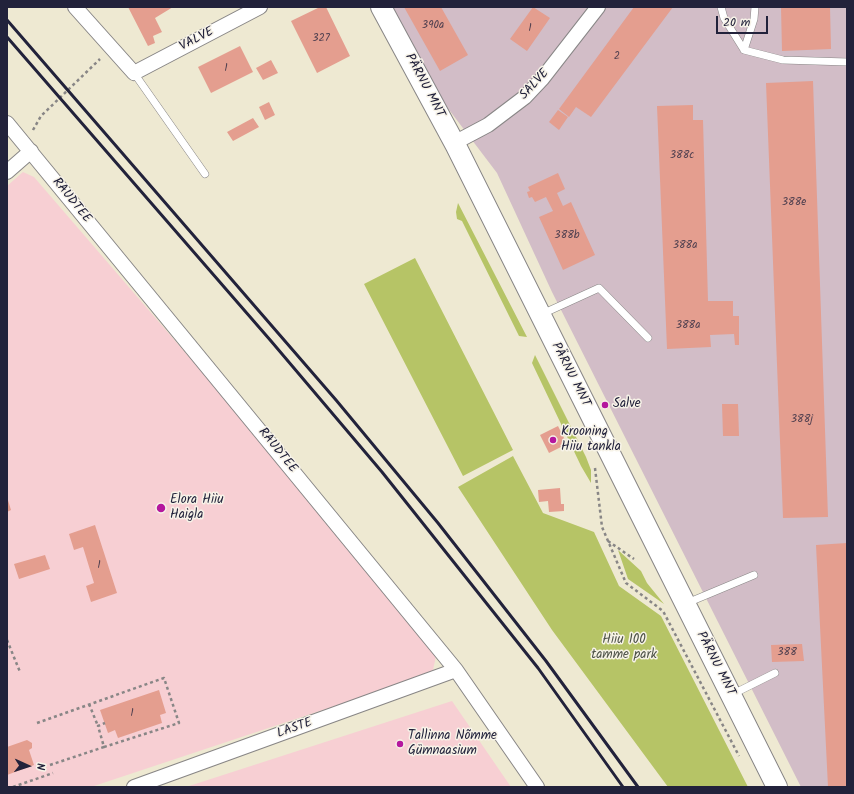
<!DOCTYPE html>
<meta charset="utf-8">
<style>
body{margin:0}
#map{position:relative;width:854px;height:794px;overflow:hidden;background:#eee9d2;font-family:Kalam,sans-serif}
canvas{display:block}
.frame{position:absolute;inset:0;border:8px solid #22223b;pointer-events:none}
.north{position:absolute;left:8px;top:746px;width:40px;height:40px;-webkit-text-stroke:3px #f7f3e8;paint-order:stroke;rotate:93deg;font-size:11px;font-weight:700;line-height:16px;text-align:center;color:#22223b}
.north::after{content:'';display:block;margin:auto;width:14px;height:18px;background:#22223b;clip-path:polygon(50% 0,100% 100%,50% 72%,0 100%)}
.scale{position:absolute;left:716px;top:16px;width:52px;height:18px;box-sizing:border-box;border:2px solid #22223b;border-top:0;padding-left:5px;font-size:12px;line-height:14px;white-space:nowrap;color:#22223b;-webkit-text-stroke:3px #f7f3e8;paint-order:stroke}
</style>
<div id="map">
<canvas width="854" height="794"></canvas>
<div class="frame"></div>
<div class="north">N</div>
<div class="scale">20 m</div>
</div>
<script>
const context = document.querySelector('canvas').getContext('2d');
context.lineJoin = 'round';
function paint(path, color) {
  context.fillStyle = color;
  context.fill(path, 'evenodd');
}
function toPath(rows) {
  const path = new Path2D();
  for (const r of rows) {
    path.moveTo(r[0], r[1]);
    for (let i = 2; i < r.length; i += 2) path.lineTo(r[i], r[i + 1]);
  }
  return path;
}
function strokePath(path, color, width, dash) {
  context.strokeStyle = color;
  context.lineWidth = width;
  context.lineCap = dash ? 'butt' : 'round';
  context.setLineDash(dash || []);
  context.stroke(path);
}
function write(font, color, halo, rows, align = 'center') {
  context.font = font + ' Kalam,sans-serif';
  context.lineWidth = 3;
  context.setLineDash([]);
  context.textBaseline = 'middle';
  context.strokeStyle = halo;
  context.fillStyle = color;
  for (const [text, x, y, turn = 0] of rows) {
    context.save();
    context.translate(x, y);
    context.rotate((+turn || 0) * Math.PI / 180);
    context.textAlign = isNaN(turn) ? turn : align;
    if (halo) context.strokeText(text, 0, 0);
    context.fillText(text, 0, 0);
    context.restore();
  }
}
paint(toPath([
 [23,172,34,177,202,372,429,643,436,656,433,670,422,677,91,787,7,787,7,186],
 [452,701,511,787,186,787]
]), '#f7cfd3');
paint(toPath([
 [381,7,847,7,847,787,801,787,552,292,497,173,406,53]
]), '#d2bdc7');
paint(toPath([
 [458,203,527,337,519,336,462,221,457,219,456,212],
 [415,258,513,450,463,476,364,284],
 [535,355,586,457,591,470,591,483,581,466,532,363],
 [513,456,543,513,594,532,619,586,661,616,748,787,668,787,552,630,458,487],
 [618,550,641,571,647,583,664,604,628,579]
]), '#b6c466');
paint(toPath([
 [128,7,173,7,155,18,162,32,153,36,155,43,148,46],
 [320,7,326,7,350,56,317,73,291,21],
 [404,7,441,7,468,55,440,71],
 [533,7,550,18,527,51,510,39],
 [634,7,673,7,591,117,576,107,569,117,559,109],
 [781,7,830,7,831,49,782,51],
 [240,46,253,72,211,93,198,67],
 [271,60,278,73,263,80,256,68],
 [813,81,828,517,783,518,766,83],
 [269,102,275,115,265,120,259,107],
 [693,105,693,120,703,120,708,301,733,301,733,316,739,316,739,345,735,345,734,334,710,335,711,347,667,349,657,106],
 [558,110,568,117,559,130,549,122],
 [253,118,259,127,233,141,227,132],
 [558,173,565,189,557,193,563,206,571,202,595,255,563,270,539,217,553,211,546,197,535,202,532,197,529,198,527,192,530,191,528,187],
 [722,404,738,404,739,436,723,436],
 [558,426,567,444,549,453,540,435],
 [560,488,561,504,564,504,564,511,549,512,548,501,539,502,538,490],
 [7,497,11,510,7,512],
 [95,525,117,593,91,602,86,586,94,583,83,547,74,550,69,534],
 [847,543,847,787,828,787,816,545],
 [45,555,50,569,19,579,14,564],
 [802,644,804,661,772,662,771,645],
 [159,690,166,713,160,715,162,723,118,738,115,730,108,733,100,710],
 [27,740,32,743,32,748,29,750,34,765,7,775,7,747]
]), '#e49e8f');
const service = toPath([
 [721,7,724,18,744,50,783,60,847,62],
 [744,50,754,19,755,7],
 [134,73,205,174],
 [542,314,599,288,648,338],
 [687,603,754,575],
 [733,694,775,673]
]);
const minor = toPath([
 [75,7,134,73,260,7],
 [7,123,456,670,537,787],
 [454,143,488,125,525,97,542,79,598,7],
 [7,172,31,151],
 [134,787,456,670]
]);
const secondary = toPath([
 [381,7,456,146,777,787]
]);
strokePath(service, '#888686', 8);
strokePath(minor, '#888686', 16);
strokePath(secondary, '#888686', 22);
strokePath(toPath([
 [33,130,41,116,100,59],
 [595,468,602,527,626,583,663,611,739,756],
 [608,541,634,559],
 [7,640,20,672],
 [89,704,98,726],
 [37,723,164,678,179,723,104,747,98,726,105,723],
 [50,765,104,747],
 [13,787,53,773]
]), '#888686', 2.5, [3, 3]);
strokePath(service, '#fff', 7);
strokePath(minor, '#fff', 14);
strokePath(secondary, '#fff', 20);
strokePath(toPath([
 [7,20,336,400,438,523,546,661,638,787],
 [7,37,271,341,382,472,538,668,623,787]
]), '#22223b', 3);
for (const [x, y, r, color] of [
 [605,405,4,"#b5179e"],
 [553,440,4,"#b5179e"],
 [161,508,5,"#b5179e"],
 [400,744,4,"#b5179e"]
]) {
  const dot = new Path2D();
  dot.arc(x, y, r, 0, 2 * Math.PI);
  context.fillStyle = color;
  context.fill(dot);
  strokePath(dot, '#f7f3e8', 1.5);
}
write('11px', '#524150', null, [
 ["390a",433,26],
 ["1",530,29],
 ["327",321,39],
 ["2",617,57],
 ["1",226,69],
 ["388c",682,156],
 ["388e",794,203],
 ["388b",567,236],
 ["388a",685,246],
 ["388a",688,326],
 ["388j",802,420],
 ["1",99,566],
 ["388",787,653],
 ["1",132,714]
]);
write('13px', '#22223b', '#f7f3e8', [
 ["VALVE",197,40,-27],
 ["SALVE",535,85,-47],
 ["PÄRNU MNT",424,86,62],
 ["RAUDTEE",71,201,51],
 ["PÄRNU MNT",570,375,63],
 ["RAUDTEE",277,451,51],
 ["PÄRNU MNT",715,664,63],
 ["LASTE",295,729,-20]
]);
write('13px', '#22223b', '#f7f3e8', [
 ["Salve",613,405],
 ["Krooning",561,433],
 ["Hiiu tankla",561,448],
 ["Elora Hiiu",170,501],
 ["Haigla",170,516],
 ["Tallinna Nõmme",408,737],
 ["Gümnaasium",408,752]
], 'left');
write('13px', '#4e5348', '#f7f3e8', [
 ["Hiiu 100",624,641],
 ["tamme park",624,656]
]);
</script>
